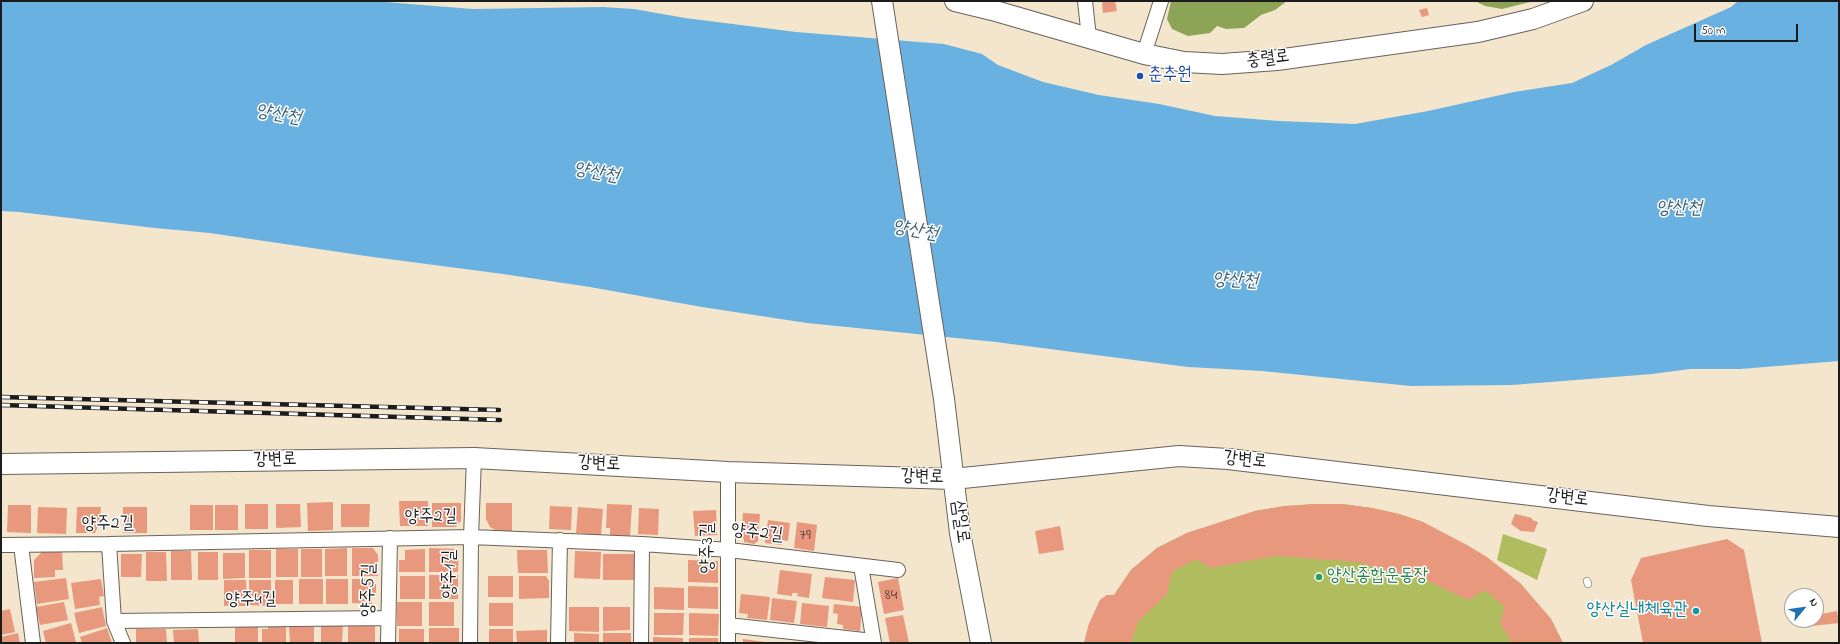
<!DOCTYPE html>
<meta charset="utf-8">
<style>
body{margin:0}
#map{position:relative;width:1840px;height:644px;overflow:hidden;background:#f4e5cd;font-family:"Indie Flower",sans-serif}
canvas{display:block}
.frame{position:absolute;inset:0;border:2px solid #1c1c1c;pointer-events:none}
.north{position:absolute;left:1784px;top:588px;width:40px;height:40px;box-sizing:border-box;background:#fff;border:1px solid #a4a4a4;border-radius:50%;rotate:61deg;font-size:11px;font-weight:700;line-height:16px;text-align:center;color:#1c1c1c}
.north::after{content:'';display:block;margin:auto;width:14px;height:18px;background:#1f6fb2;clip-path:polygon(50% 0,100% 100%,50% 72%,0 100%)}
.scale{position:absolute;left:1694px;top:24px;width:104px;height:18px;box-sizing:border-box;border:2px solid #1c1c1c;border-top:0;padding-left:5px;font-size:12px;line-height:14px;white-space:nowrap;color:#1c1c1c;-webkit-text-stroke:3px #fff;paint-order:stroke}
</style>
<div id="map">
<canvas width="1840" height="644"></canvas>
<div class="frame"></div>
<div class="north">N</div>
<div class="scale">50 m</div>
</div>
<script>
const context = document.querySelector('canvas').getContext('2d');
context.lineJoin = 'round';
function paint(path, color) {
  context.fillStyle = color;
  context.fill(path, 'evenodd');
}
function toPath(rows) {
  const path = new Path2D();
  for (const r of rows) {
    path.moveTo(r[0], r[1]);
    for (let i = 2; i < r.length; i += 2) path.lineTo(r[i], r[i + 1]);
  }
  return path;
}
function strokePath(path, color, width, dash) {
  context.strokeStyle = color;
  context.lineWidth = width;
  context.lineCap = dash ? 'butt' : 'round';
  context.setLineDash(dash || []);
  context.stroke(path);
}
function write(font, color, halo, rows, align = 'center') {
  context.font = font + ' "Indie Flower","Poor Story",sans-serif';
  context.lineWidth = 3;
  context.setLineDash([]);
  context.textBaseline = 'middle';
  context.strokeStyle = halo;
  context.fillStyle = color;
  for (const [text, x, y, turn = 0] of rows) {
    context.save();
    context.translate(x, y);
    context.rotate((+turn || 0) * Math.PI / 180);
    context.textAlign = isNaN(turn) ? turn : align;
    if (halo) context.strokeText(text, 0, 0);
    context.fillText(text, 0, 0);
    context.restore();
  }
}
paint(toPath([
 [1316,504,1342,504,1372,508,1399,514,1423,522,1520,583,1551,619,1563,643,1084,643,1089,624,1100,600,1107,595,1114,595,1131,570,1157,548,1187,533,1255,511,1285,506],
 [1503,534,1547,549,1537,580,1497,560]
]), '#b0bd5f');
paint(toPath([
 [1171,1,1287,1,1275,10,1261,15,1244,28,1226,29,1217,26,1210,33,1188,36,1172,29,1167,19],
 [1475,1,1534,1,1502,9,1485,6]
]), '#8ca456');
paint(toPath([
 [1,1,372,1,473,9,603,7,634,9,685,18,796,32,944,44,982,54,998,65,1043,82,1099,95,1159,104,1215,116,1279,121,1355,124,1428,111,1514,92,1572,83,1611,65,1646,45,1731,7,1738,1,1839,1,1839,361,1740,369,1690,369,1652,374,1512,385,1411,386,1262,371,1188,367,996,342,807,323,702,307,590,287,503,274,373,257,210,233,155,228,19,212,1,211]
]), '#69b1e0');
paint(toPath([
 [1102,1,1115,1,1117,11,1103,13],
 [1427,8,1429,15,1422,17,1419,10],
 [399,501,428,501,428,526,400,526],
 [333,502,333,530,308,531,307,503],
 [432,503,461,503,461,521,456,527,432,527],
 [486,503,512,503,512,531,497,531,490,527,486,519],
 [245,504,268,504,268,529,245,529],
 [276,504,300,504,301,527,276,528],
 [341,504,370,504,369,527,341,527],
 [607,504,632,505,630,536,610,535,610,528,606,528],
 [1316,504,1342,504,1372,508,1399,514,1423,522,1467,545,1487,557,1520,583,1551,619,1563,643,1512,643,1500,623,1505,607,1485,590,1468,600,1428,581,1357,562,1275,556,1211,568,1196,559,1172,572,1167,594,1138,622,1131,643,1084,643,1089,624,1100,600,1107,595,1114,595,1131,570,1157,548,1187,533,1255,511,1285,506],
 [8,505,31,505,31,533,7,532],
 [190,505,213,505,213,530,190,530],
 [215,505,238,505,238,530,215,530],
 [550,506,572,507,571,530,549,529],
 [38,507,67,508,66,534,37,533],
 [77,507,101,507,100,522,95,533,76,533],
 [123,507,147,507,147,533,123,533],
 [578,507,603,509,601,535,576,533],
 [639,508,659,509,658,535,638,534],
 [716,510,717,535,695,536,693,511],
 [743,513,760,514,758,541,754,544,744,542,744,539,741,538],
 [1515,514,1532,518,1532,520,1538,522,1534,532,1521,531,1511,524],
 [768,520,790,523,788,541,782,540,782,545,765,543],
 [797,522,817,525,814,551,794,548],
 [1060,526,1064,550,1039,554,1035,531],
 [1727,539,1744,550,1762,643,1643,643,1631,580,1641,558],
 [347,548,347,576,325,576,325,549],
 [352,548,373,548,378,555,378,576,352,576],
 [429,548,459,549,458,572,429,572],
 [276,549,298,549,298,577,276,577],
 [301,549,322,549,322,577,301,577],
 [425,549,425,572,399,572,399,560,405,560,405,550],
 [249,550,271,550,271,578,249,578],
 [517,550,547,550,548,573,518,573],
 [62,551,63,570,55,570,55,577,34,578,34,560,42,552],
 [171,551,191,551,192,580,171,580],
 [575,551,601,552,600,579,574,578],
 [146,552,166,552,167,581,146,581],
 [198,552,218,552,218,580,198,580],
 [223,553,245,553,245,578,223,579],
 [121,554,142,554,141,577,121,577],
 [603,554,634,554,634,580,603,580],
 [688,560,718,561,718,583,688,582],
 [780,570,812,574,809,598,797,596,798,593,792,593,792,596,777,594],
 [429,575,458,575,458,599,429,599],
 [400,576,425,576,425,599,400,599],
 [488,576,513,576,513,597,488,597],
 [519,576,546,576,549,581,549,598,519,599],
 [825,577,855,580,853,602,822,598],
 [66,578,69,599,37,604,34,582],
 [898,578,904,610,884,614,878,582],
 [101,579,104,596,99,597,100,605,75,609,71,583],
 [299,579,323,579,323,604,299,604],
 [326,579,348,579,348,604,326,604],
 [352,579,372,579,372,584,376,584,376,596,372,597,372,604,352,603],
 [224,580,246,580,247,606,224,606],
 [249,580,271,580,271,606,249,605],
 [275,580,293,580,293,604,275,604],
 [688,586,718,587,718,609,688,608],
 [654,587,684,588,684,610,654,609],
 [741,594,770,597,767,620,747,618,748,614,739,613],
 [772,598,797,601,794,623,770,620],
 [64,602,68,620,40,625,36,607],
 [397,602,422,602,422,626,397,626],
 [429,602,454,602,454,626,429,626],
 [489,603,513,603,513,626,489,626],
 [802,603,829,606,827,627,800,624],
 [834,604,862,607,860,631,843,629,843,625,837,624,838,614,833,613],
 [102,607,106,626,79,633,74,613],
 [569,607,599,607,599,632,569,631],
 [603,607,630,607,630,630,603,631],
 [10,609,15,632,1,635,1,611],
 [1837,611,1839,623,1812,626,1811,620,1816,620,1816,615],
 [654,613,684,613,683,635,654,635],
 [689,613,719,614,718,636,689,635],
 [903,615,909,643,890,643,885,618],
 [71,623,76,642,46,643,43,631],
 [268,625,286,625,286,643,262,643,262,629,268,629],
 [321,625,343,625,342,643,321,643],
 [235,626,258,626,258,643,235,643],
 [348,626,375,626,375,643,348,643],
 [289,627,314,627,314,643,290,643],
 [107,628,112,643,82,643,80,637],
 [429,628,459,628,459,643,429,643],
 [136,629,166,629,167,643,136,643],
 [198,629,199,643,174,643,173,630],
 [399,629,424,629,424,643,399,643],
 [489,629,513,629,513,643,489,643],
 [547,630,547,643,517,643,516,631],
 [18,633,20,643,1,643,1,637],
 [574,633,599,634,599,643,574,643],
 [603,633,631,633,631,643,603,643],
 [653,637,683,638,683,643,653,643],
 [689,638,718,638,718,643,689,643],
 [743,639,765,642,765,643,743,643]
]), '#e8987d');
const lane = toPath([
 [1587,581,1588,584]
]);
const street = toPath([
 [1085,1,1089,38],
 [1144,54,1161,1],
 [728,472,728,643],
 [109,544,114,621,123,643],
 [1,545,109,544,471,537,642,544,729,550,898,570],
 [21,545,33,643],
 [861,566,874,643],
 [114,621,388,618],
 [728,625,873,641],
 [388,643,390,538],
 [470,643,471,537,474,458],
 [558,643,560,540],
 [641,643,642,544]
]);
const secondary = toPath([
 [882,1,944,399,960,533,981,643],
 [955,1,992,10,1144,54,1184,62,1222,64,1277,60,1478,32,1533,19,1583,1],
 [1,464,474,458,728,472,953,479,1179,456,1228,459,1708,516,1839,527]
]);
strokePath(lane, '#68625a', 8);
strokePath(street, '#68625a', 16);
strokePath(secondary, '#68625a', 22);
strokePath(lane, '#fff', 7);
strokePath(street, '#fff', 14);
strokePath(secondary, '#fff', 20);
const rail = toPath([
 [1,397,499,410],
 [1,405,500,420]
]);
strokePath(rail, '#1c1c1c', 4.5);
strokePath(rail, '#fff', 3, [9]);
for (const [x, y, r, color] of [
 [1140,76,4,"#1a4fb4"],
 [1319,577,4,"#2e9e5b"],
 [1696,611,4,"#0f9aa8"]
]) {
  const dot = new Path2D();
  dot.arc(x, y, r, 0, 2 * Math.PI);
  context.fillStyle = color;
  context.fill(dot);
  strokePath(dot, '#fff', 1.5);
}
write('16px', '#4f3b34', null, [
 ["79",805,536],
 ["84",891,596]
]);
write('18px', '#1c1c1c', '#fff', [
 ["충렬로",1268,60,-7],
 ["강변로",275,461,-1],
 ["강변로",1245,461,6],
 ["강변로",599,465,3],
 ["강변로",922,478,2],
 ["강변로",1567,499,7],
 ["양주2길",431,518,-1],
 ["삼일로",959,522,82],
 ["양주2길",108,525,-1],
 ["양주2길",757,534,6],
 ["양주3길",709,548,-90],
 ["양주1길",451,574,-90],
 ["양주5길",370,590,-89],
 ["양주4길",251,601,-1]
]);
write('18px', '#164399', '#fff', [
 ["춘추원",1148,76]
], 'left');
write('18px', '#27864d', '#fff', [
 ["양산종합운동장",1327,577]
], 'left');
write('18px', '#0d838f', '#fff', [
 ["양산실내체육관",1688,611]
], 'right');
write('italic 19px', '#3f5f74', '#fff', [
 ["양산천",278,116,10],
 ["양산천",596,174,10],
 ["양산천",1679,210],
 ["양산천",915,232,10],
 ["양산천",1235,282,3]
]);
</script>
